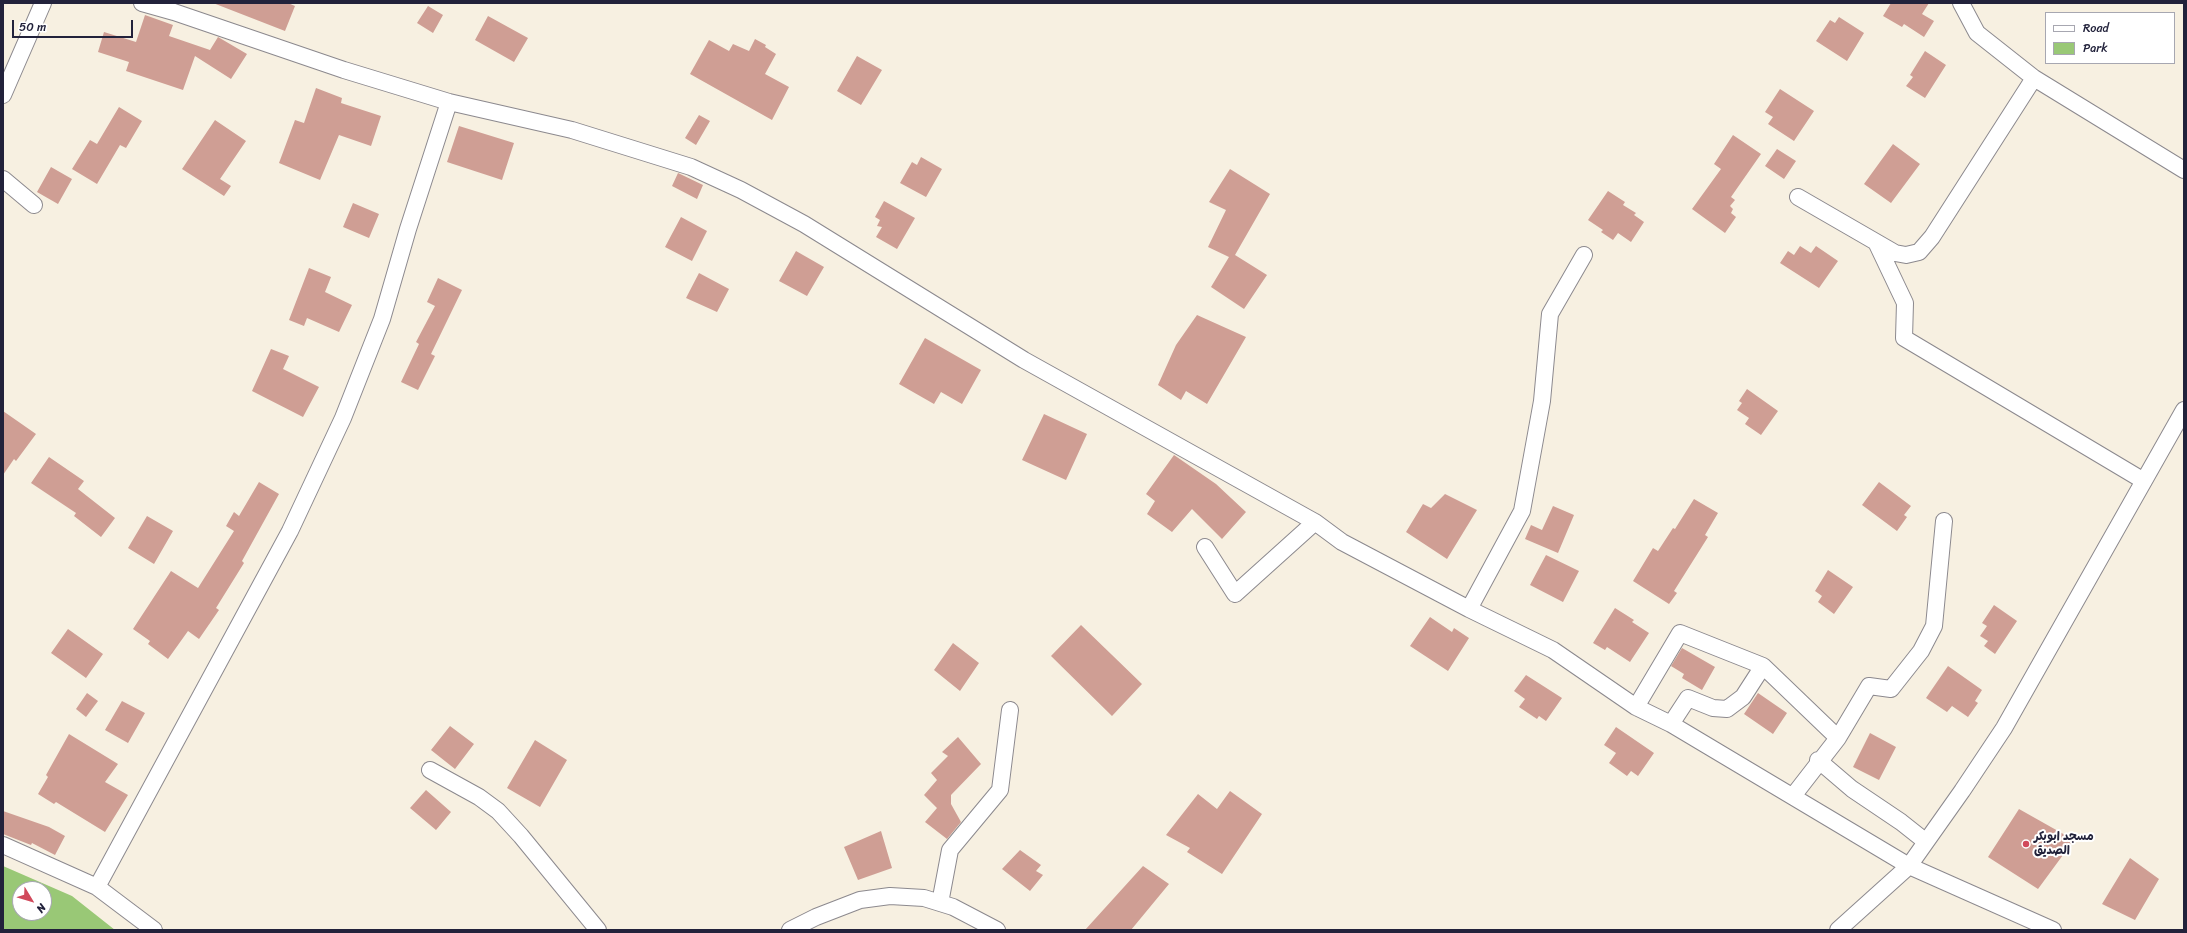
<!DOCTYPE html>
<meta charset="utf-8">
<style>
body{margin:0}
#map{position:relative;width:2187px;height:933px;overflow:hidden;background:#f7f0e1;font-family:Sriracha,sans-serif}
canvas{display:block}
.frame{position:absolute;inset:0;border:4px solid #22223b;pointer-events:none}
.legend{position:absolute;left:2045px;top:12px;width:130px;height:52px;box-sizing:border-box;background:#fff;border:1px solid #a7a7b1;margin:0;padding:5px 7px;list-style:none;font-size:12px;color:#22223b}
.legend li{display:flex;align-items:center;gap:8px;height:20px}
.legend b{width:20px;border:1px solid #a7a7b1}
.north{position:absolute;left:12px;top:881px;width:40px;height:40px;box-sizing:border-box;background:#fff;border:1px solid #a7a7b1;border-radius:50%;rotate:128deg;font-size:11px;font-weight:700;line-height:16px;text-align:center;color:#22223b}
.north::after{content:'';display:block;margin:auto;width:14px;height:18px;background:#d1495b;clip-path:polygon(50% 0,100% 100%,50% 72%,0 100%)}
.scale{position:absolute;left:12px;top:20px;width:121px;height:18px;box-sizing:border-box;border:2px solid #22223b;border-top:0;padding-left:5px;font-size:12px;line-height:14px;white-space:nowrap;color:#22223b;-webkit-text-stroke:3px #fff;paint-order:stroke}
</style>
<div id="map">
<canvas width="2187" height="933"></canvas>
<div class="frame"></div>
<ul class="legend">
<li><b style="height:5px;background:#fff"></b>Road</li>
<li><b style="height:11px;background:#99c876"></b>Park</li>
</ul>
<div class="north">N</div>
<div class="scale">50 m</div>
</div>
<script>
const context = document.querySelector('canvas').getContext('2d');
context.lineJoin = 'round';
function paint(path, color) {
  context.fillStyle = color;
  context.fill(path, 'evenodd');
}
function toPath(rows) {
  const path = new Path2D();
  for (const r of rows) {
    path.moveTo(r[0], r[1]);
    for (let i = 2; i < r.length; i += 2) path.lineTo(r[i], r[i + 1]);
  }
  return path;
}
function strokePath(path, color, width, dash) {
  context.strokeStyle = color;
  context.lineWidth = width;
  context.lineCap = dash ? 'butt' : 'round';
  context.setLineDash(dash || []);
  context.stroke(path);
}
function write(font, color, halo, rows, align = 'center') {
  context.font = font + ' Sriracha,"Playpen Sans Arabic",sans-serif';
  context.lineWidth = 4;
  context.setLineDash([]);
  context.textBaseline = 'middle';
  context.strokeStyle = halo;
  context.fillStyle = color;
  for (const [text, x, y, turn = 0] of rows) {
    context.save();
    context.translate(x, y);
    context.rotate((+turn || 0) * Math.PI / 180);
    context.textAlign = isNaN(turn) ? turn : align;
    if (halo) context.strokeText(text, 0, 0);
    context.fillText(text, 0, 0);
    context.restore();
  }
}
paint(toPath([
 [3,866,72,896,115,930,3,930],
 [20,889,44,889,44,913,20,913]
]), '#99c876');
paint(toPath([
 [213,3,288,3,295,6,285,31],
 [1891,3,1929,3,1922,14,1934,21,1924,37,1904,24,1902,27,1883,16],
 [428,6,443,15,433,33,417,23],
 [145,15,173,25,169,36,210,50,218,37,247,54,231,79,195,56,183,90,126,71,129,62,98,52,104,32,136,42],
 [488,16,528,38,514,62,475,40],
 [1839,17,1864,33,1847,61,1816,41,1830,20,1835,23],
 [755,39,766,45,765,47,776,54,765,74,789,87,772,120,690,74,709,40,729,51,733,44,749,51],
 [1925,51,1946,65,1925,98,1906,86,1913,77,1910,75],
 [857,56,882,70,861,105,837,91],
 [316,88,342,98,341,103,381,116,371,146,339,135,320,180,279,163,295,120,304,123],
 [1780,89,1814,111,1794,141,1768,124,1773,117,1765,112],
 [119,107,142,121,126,148,120,145,97,184,72,169,90,140,97,144],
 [699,115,710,121,696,145,685,138],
 [215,120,246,141,220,179,231,186,224,196,182,169],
 [459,126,514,143,502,180,447,162],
 [1733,135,1761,154,1731,197,1735,200,1730,206,1733,209,1731,213,1736,217,1725,233,1692,209,1721,169,1714,164],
 [1893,144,1920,164,1891,203,1864,184],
 [1777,149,1796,161,1784,179,1765,166],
 [921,157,942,169,926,197,900,183,912,162,917,165],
 [51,167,72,179,58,204,37,192],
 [1230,169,1270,194,1235,255,1267,275,1244,309,1211,287,1229,257,1208,247,1226,210,1209,202],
 [678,173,703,185,697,199,672,186],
 [1608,191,1625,202,1623,205,1636,213,1634,215,1644,222,1631,242,1618,233,1613,240,1601,232,1603,230,1588,220],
 [884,201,915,218,897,249,876,237,882,227,877,226,880,220,875,217],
 [353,203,379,214,369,238,343,227],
 [681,217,707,231,692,261,665,247],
 [1800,246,1811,253,1816,246,1838,261,1819,288,1780,263,1788,251,1794,255],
 [796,251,824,267,807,296,779,281],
 [309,268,331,277,325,292,352,305,339,332,307,318,304,326,289,320],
 [699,273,729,289,717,312,686,298],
 [438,278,462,290,431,354,435,356,418,390,401,382,419,344,416,342,435,306,427,302],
 [1197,315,1246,337,1207,404,1186,391,1181,400,1158,385,1176,345],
 [925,338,981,370,962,404,941,392,934,404,899,384],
 [271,349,289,356,283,369,319,387,303,417,252,391],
 [1747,389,1778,411,1761,435,1745,424,1749,418,1737,410,1742,403,1739,401],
 [3,411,36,434,16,461,14,459,3,475],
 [1044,414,1087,434,1066,480,1022,460],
 [1174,455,1216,484,1246,512,1222,539,1192,509,1172,532,1147,514,1155,501,1146,494],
 [49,457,84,481,78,489,115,518,101,537,74,516,76,513,31,483],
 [259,482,279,494,242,561,244,563,216,608,219,610,199,639,188,631,168,659,148,644,150,641,133,629,171,571,198,588,234,531,226,526,234,512,239,516],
 [1879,482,1911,506,1904,515,1907,517,1897,531,1862,505],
 [1445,494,1477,510,1447,559,1406,532,1423,504,1431,508],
 [1694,499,1718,513,1705,535,1708,537,1674,591,1677,593,1669,604,1633,581,1653,548,1658,551,1673,528,1675,529],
 [1553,506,1574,515,1558,553,1525,539,1531,525,1542,530],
 [147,516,173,531,154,564,128,548],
 [1546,555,1579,571,1563,602,1530,585],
 [1828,570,1853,587,1834,614,1818,602,1822,596,1815,591],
 [1994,605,2017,621,1995,654,1984,646,1988,641,1980,636,1987,626,1982,623],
 [1615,608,1634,620,1632,622,1649,633,1630,662,1607,647,1605,650,1593,643],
 [1430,617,1452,632,1454,628,1469,638,1448,671,1410,646],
 [1081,625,1142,684,1112,716,1051,656],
 [68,629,103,654,86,678,51,653],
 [953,643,979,663,960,691,934,670],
 [1682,648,1715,667,1702,690,1682,678,1684,674,1671,666],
 [1948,666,1982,690,1975,701,1978,703,1968,717,1952,706,1947,712,1926,698],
 [1526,675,1562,698,1546,721,1539,716,1537,719,1519,707,1525,699,1514,691],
 [87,693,98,701,86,717,76,709],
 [1758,693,1787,713,1773,734,1744,714],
 [122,701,145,713,128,743,105,730],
 [450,726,474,744,455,769,431,750],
 [1616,727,1654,753,1638,776,1631,771,1627,776,1609,763,1616,753,1604,745],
 [1870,733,1896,747,1879,780,1853,767],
 [69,734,118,764,105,782,128,795,105,832,56,802,54,804,38,794,48,777,46,775],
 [958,737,981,764,951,795,951,804,961,822,947,839,925,822,937,808,924,795,937,780,931,773,948,756,942,752],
 [535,740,567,760,540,807,507,788],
 [426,790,451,812,436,830,410,808],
 [1230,791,1262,814,1222,874,1187,852,1190,848,1166,835,1198,794,1217,809],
 [2019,809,2074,840,2038,889,1988,857],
 [3,811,49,827,65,836,55,855,32,843,31,845,3,834],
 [881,831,892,868,858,880,844,847],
 [1020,850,1041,865,1036,871,1043,875,1030,891,1002,869],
 [2130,858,2159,879,2135,920,2102,904],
 [1143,866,1169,884,1131,930,1085,930]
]), '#cf9e94');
const minor = toPath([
 [142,3,174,12,344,70,449,102,572,130,691,167,741,190,804,224,1024,360,1315,522,1342,542,1469,609,1553,650,1636,707,1671,724,1909,866,2053,930],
 [1961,3,1977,33,2034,78,2184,170],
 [3,95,43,3],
 [3,179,34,205],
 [1798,197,1895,253,1906,255,1919,252,1932,237,2034,78],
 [1876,242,1905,303,1904,338,2144,481],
 [1205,547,1235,594,1315,522],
 [1469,609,1522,511,1542,401,1550,314,1584,255],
 [1763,666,1838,738,1793,796],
 [1636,707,1680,633,1763,666,1743,697,1727,709,1713,708,1688,698,1671,724],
 [1838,738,1869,686,1891,689,1921,651,1934,626,1944,521],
 [1818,760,1852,789,1901,822,1925,841],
 [430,770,479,797,498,811,521,836,598,930],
 [3,845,97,887],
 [940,903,950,850,1000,790,1010,710],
 [154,930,97,887,290,531,343,418,382,319,408,229,449,102],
 [790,930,816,917,860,900,890,896,924,898,953,907,997,930],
 [1838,930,1909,866,1962,791,2004,728,2184,410]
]);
strokePath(minor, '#8c898e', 18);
strokePath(minor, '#fff', 16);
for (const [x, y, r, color] of [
 [2026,844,4,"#d1495b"]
]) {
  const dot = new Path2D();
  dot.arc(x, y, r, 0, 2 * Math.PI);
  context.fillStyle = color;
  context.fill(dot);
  strokePath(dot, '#fff', 1.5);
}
write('bold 12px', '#22223b', '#fff', [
 ["مسجد ابوبكر",2034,837],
 ["الصديق",2034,851]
], 'left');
</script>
